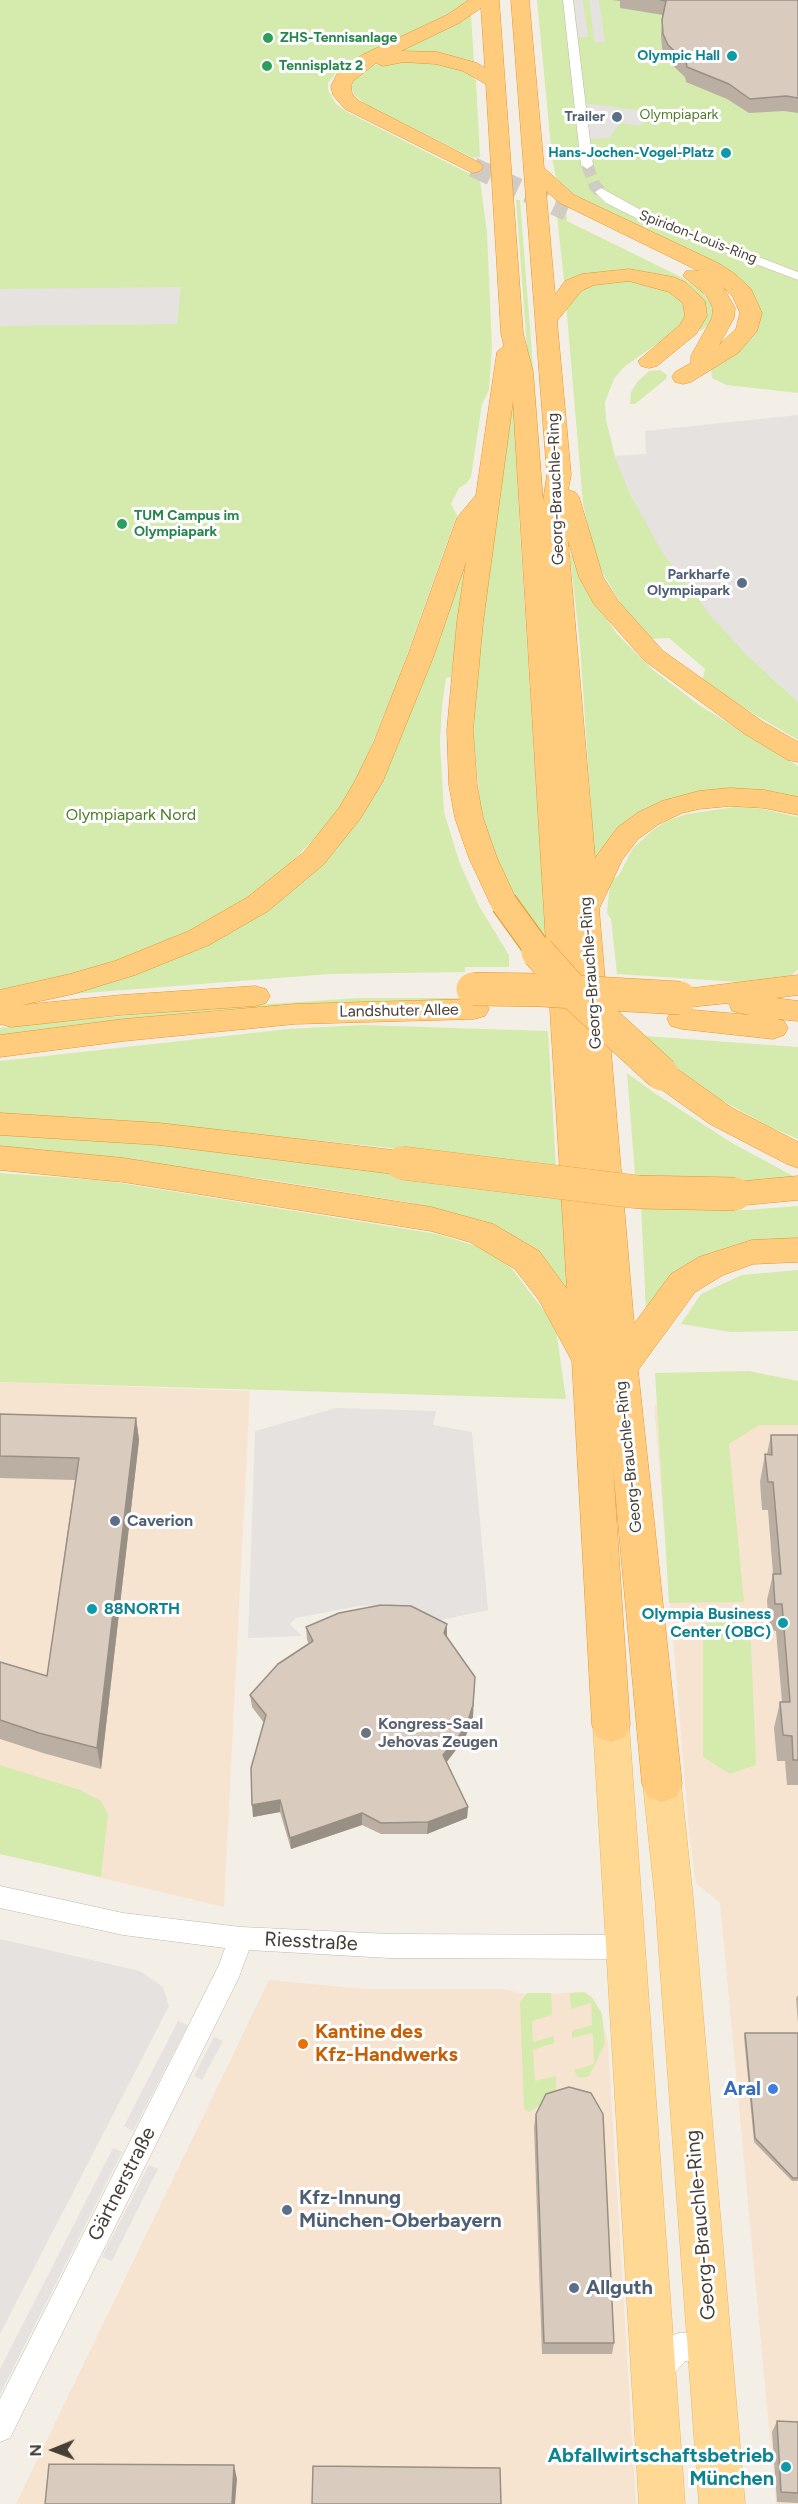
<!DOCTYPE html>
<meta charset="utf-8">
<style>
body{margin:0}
#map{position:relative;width:798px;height:2504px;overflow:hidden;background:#f4efe6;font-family:Figtree,sans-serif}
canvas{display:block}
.north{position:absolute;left:24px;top:2420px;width:60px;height:60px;-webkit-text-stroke:4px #fff;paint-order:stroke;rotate:269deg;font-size:16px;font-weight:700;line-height:24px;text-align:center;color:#473f35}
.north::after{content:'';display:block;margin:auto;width:21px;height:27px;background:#473f35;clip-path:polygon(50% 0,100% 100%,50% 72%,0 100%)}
</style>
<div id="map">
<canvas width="798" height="2504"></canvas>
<div class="north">N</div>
</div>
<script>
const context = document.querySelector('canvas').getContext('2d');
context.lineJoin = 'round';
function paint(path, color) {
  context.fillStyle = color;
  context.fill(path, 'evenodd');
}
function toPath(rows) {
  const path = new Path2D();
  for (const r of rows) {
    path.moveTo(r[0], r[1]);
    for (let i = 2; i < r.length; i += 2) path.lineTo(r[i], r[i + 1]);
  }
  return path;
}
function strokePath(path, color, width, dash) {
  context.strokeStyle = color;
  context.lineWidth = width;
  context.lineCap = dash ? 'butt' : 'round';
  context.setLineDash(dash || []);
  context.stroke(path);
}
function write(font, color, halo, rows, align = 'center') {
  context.font = font + ' Figtree,sans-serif';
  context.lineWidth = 6;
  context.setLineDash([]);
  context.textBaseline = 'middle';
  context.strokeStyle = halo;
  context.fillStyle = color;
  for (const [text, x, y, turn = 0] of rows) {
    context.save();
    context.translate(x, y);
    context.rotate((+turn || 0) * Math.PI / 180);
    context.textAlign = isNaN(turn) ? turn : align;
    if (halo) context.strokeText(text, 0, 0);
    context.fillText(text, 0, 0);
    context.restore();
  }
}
paint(toPath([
 [0,1382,250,1391,224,1907,0,1854],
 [654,1405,798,1415,798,2504,776,2504,720,1903,696,1883,689,1833],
 [269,1980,366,1989,503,1989,529,1995,579,1992,590,1997,601,2014,608,2042,636,2504,16,2504]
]), '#f7e4d0');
paint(toPath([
 [0,0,471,0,465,6,338,70,328,83,328,90,336,104,347,112,470,174,479,173,487,232,492,347,489,390,482,404,471,477,466,484,459,488,451,504,457,515,393,694,360,773,333,819,279,875,243,901,207,923,158,946,110,963,61,978,0,990],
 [537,0,798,0,798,393,726,385,712,378,711,369,758,325,758,303,741,282,592,205,573,194,556,178,552,158],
 [471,15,474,63,391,55],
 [420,59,466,71,476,80,480,157,473,158,368,106,353,94,352,86,354,79,373,66,391,61],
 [555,197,566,203,567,221,681,277,701,290,712,306,713,318,710,323,701,331,698,330,704,318,665,277,568,283,564,281],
 [516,200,520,200,580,970,573,969],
 [622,278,679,294,689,317,671,334,624,367,614,379,605,402,606,420,615,456,631,496,743,651,798,702,798,740,702,683,705,669,669,638,650,639,623,608,596,561,583,504,566,303,575,291,590,284],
 [660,370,667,375,666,379,635,404,630,404,631,392,638,381,649,371],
 [513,392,520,532,546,943,507,887,482,822,474,741,475,677],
 [469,550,451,677,446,678,442,706,440,742,444,812,459,861,479,906,509,955,509,967,465,967,465,972,330,974,73,994,102,981,322,857],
 [574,554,597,605,617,634,653,670,699,705,798,766,798,800,700,795,595,865,580,645,570,555],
 [735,807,762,809,798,817,798,970,787,978,738,982,617,974,611,919,607,913,610,882,619,875,633,848,653,830,667,821,687,814],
 [359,998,486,998,487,1001,362,1002,216,1010,0,1036,0,1028,56,1022,208,1008],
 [362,1025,548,1031,556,1168,382,1147,168,1126,0,1114,0,1061,288,1029],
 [631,1035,798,1047,798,1139,768,1126,718,1098,678,1072],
 [627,1073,656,1094,732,1143,795,1177,729,1183,727,1178,635,1175],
 [0,1133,203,1147,395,1174,562,1195,570,1298,467,1219,412,1203,258,1178,0,1151],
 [0,1173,108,1181,437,1234,476,1246,493,1255,512,1269,551,1320,556,1330,566,1399,0,1382],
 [641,1206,746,1210,798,1206,798,1242,774,1243,646,1311],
 [798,1270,798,1331,731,1332,681,1324,701,1294,742,1275],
 [749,1371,798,1381,798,1425,759,1425,729,1444,744,1602,669,1603,655,1373],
 [735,1622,751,1642,756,1765,730,1774,703,1757,703,1623],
 [0,1765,80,1790,101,1801,108,1814,101,1877,0,1854],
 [584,1992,592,1997,602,2014,605,2044,589,2076,581,2078,577,2076,574,2070,594,2064,593,2033,572,2038,572,2031,592,2025,591,2003,571,2009,570,1993],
 [527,1993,551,1993,552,2015,532,2021,533,2042,554,2036,554,2043,533,2050,535,2081,556,2076,556,2095,529,2112,524,2109,520,2002]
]), '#d4ebad');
paint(toPath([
 [574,0,583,0,588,37,578,37],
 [589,0,599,0,605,42,595,42],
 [587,104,593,104,649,112,641,126,621,123,609,138,590,139],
 [181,287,177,324,0,326,0,289],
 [798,415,798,702,743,651,710,615,662,552,631,496,615,456,646,454,645,431],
 [336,1408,436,1411,433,1425,472,1432,488,1610,441,1620,416,1610,394,1605,359,1606,296,1618,290,1624,302,1636,248,1638,255,1431],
 [0,1939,140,1971,163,1987,169,2006,0,2334],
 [178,2021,188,2025,133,2131,124,2126],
 [214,2037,223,2041,202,2080,194,2076],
 [113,2148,122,2152,0,2394,0,2369],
 [149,2165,158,2169,112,2261,102,2257]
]), '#e5e2df');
strokePath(toPath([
 [587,165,595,186,601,192]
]), '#d1ccc3', 12, [12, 6]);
strokePath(toPath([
 [473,167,567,211]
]), '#d1ccc3', 20, [20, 10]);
const minor = toPath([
 [563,0,573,0,593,165,587,169,581,165,563,0],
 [601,188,652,216,798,272,798,280,644,222,606,203,595,192,601,188],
 [0,1886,123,1913,241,1927,389,1934,626,1935,635,1939,638,1947,635,1955,626,1959,389,1958,249,1950,239,1977,10,2438,0,2442,0,2399,219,1965,225,1948,123,1935,0,1908,0,1886],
 [679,2333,710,2333,720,2337,724,2347,720,2357,710,2361,685,2361,666,2383,656,2387,646,2383,642,2373,646,2363,669,2337,679,2333]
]);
const primary = toPath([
 [611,1709,624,1713,629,1725,685,2504,639,2504,593,1725,598,1713,611,1709],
 [662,1767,675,1772,681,1784,693,1898,745,2504,699,2504,655,1898,643,1784,649,1772,662,1767]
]);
const trunk = toPath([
 [469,0,499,0,523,333,533,372,543,501,547,475,511,0,529,0,544,168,574,195,718,263,735,274,751,289,762,313,757,331,738,353,691,382,683,384,675,382,672,377,675,372,691,363,691,356,712,318,713,308,706,295,683,276,686,271,699,271,560,203,546,191,555,295,565,281,582,274,629,269,673,277,685,282,705,301,707,316,696,334,657,366,649,368,641,366,638,361,680,325,685,316,683,303,669,292,629,281,594,285,581,291,557,321,571,475,568,490,575,492,579,497,603,577,618,601,663,651,763,722,798,742,798,762,788,760,745,734,645,661,594,604,579,577,568,540,595,858,618,827,639,812,662,801,699,791,730,788,764,790,798,797,798,815,764,808,730,806,699,809,682,813,659,824,638,839,622,860,599,909,634,1324,671,1274,699,1257,752,1240,798,1238,798,1262,753,1264,723,1275,695,1292,638,1370,682,1784,676,1797,662,1802,648,1797,642,1784,613,1467,630,1725,625,1737,611,1742,597,1737,592,1725,572,1361,539,1300,515,1269,470,1242,431,1231,123,1182,0,1170,0,1146,123,1158,431,1207,493,1224,539,1251,567,1289,513,401,483,622,473,730,477,785,483,818,497,858,518,903,514,910,504,913,494,910,490,903,469,858,455,818,449,785,447,730,457,622,466,562,434,655,383,781,360,819,324,864,268,911,209,945,135,975,73,994,22,1005,121,995,255,986,266,989,270,996,266,1003,255,1006,121,1015,11,1027,0,1024,0,990,70,974,115,961,189,931,248,897,304,852,339,808,355,781,374,742,408,655,457,518,476,495,497,352,504,346,501,333,486,84,463,71,436,64,404,62,383,66,376,63,353,81,351,86,352,94,359,101,480,163,483,167,480,171,473,173,345,109,333,95,331,86,337,74,362,55,447,15,469,0],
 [481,8,485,68,477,63,437,52,401,51,459,23,481,8],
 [723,287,733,297,740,313,736,329,719,345,734,318,735,308,723,287],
 [798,975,798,995,775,998,798,1001,798,1021,777,1019,784,1021,788,1028,784,1035,773,1039,682,1029,671,1026,667,1019,671,1012,682,1009,750,1015,732,1011,729,1003,680,1008,669,1005,665,998,669,991,798,975],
 [474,999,485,1002,489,1009,485,1016,474,1019,295,1024,124,1041,0,1057,0,1035,124,1019,295,1004,474,999],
 [662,1063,673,1066,732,1108,798,1142,798,1168,787,1164,710,1124,651,1082,647,1074,651,1066,662,1063],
 [0,1113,159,1123,402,1151,413,1155,418,1163,413,1171,402,1175,159,1145,0,1135,0,1113],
 [798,1176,798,1200,735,1206,724,1202,719,1194,724,1186,735,1182,798,1176]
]);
strokePath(minor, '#c0b6a8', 1);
strokePath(primary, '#eab55e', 1);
strokePath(trunk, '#e6942f', 1);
paint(minor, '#fff');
paint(primary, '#ffd894');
paint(trunk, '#ffcc7d');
const trunkBridgeFar1 = toPath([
 [504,903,540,953]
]);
const trunkBridge = toPath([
 [538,952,579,998,662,1074],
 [473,989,540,990,680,998],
 [402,1163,638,1192,735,1194]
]);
strokePath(trunkBridgeFar1, '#e6942f', 28, []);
strokePath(trunkBridge, '#e6942f', 34, []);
strokePath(trunkBridgeFar1, '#ffcc7d', 26);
strokePath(trunkBridge, '#ffcc7d', 33);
paint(toPath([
 [612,0,798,0,798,113,784,111,749,113,727,99,686,82,685,77,667,60,662,48,661,35,663,15,620,8,620,1],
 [0,1414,136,1418,139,1440,101,1769,43,1753,0,1739,0,1662,47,1676,75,1480,0,1478],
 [771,1435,798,1435,798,1785,787,1785,785,1761,777,1761,774,1728,780,1702,782,1702,776,1631,769,1630,767,1600,773,1574,768,1510,762,1510,760,1482,765,1454,767,1454],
 [306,1627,447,1636,447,1637,473,1717,465,1738,446,1762,468,1807,467,1818,427,1834,381,1834,362,1825,291,1849,280,1812,253,1817,264,1723,252,1707,250,1695,309,1644,307,1640],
 [797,1996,798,1996,798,2023,796,1999],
 [745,2033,798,2033,798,2181,792,2181,754,2142,744,2037],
 [536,2114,614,2343,612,2354,542,2354,534,2127],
 [777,2421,798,2422,798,2503,777,2502,772,2432]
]), '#bbafa3');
paint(toPath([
 [136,1418,139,1440,101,1769,97,1748],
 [447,1624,447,1636,443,1645,444,1633],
 [475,1677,473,1717,465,1738,443,1767,443,1755],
 [280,1800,280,1812,253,1817,252,1805],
 [468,1807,467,1818,427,1834,428,1822],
 [362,1813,362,1825,291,1849,290,1838],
 [234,2465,237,2479,235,2504,232,2504]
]), '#988f85');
const building = toPath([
 [661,0,798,0,798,98,786,96,750,99,729,84,687,67,686,62,668,45,663,34,662,20,666,1,661,0],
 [0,1414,136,1418,97,1748,39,1733,0,1720,0,1662,47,1676,79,1458,0,1456,0,1414],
 [771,1435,798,1435,798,1760,793,1760,792,1736,783,1735,780,1702,790,1702,782,1604,775,1604,773,1574,781,1574,773,1482,768,1482,765,1454,772,1455,771,1435],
 [381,1605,411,1606,447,1624,444,1633,475,1677,473,1705,466,1727,443,1755,468,1807,428,1822,381,1823,362,1813,290,1838,280,1800,252,1805,251,1768,266,1715,250,1695,278,1664,313,1641,306,1627,339,1613,381,1605],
 [745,2033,798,2033,798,2178,793,2178,755,2138,745,2033],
 [569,2087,591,2093,603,2114,614,2343,544,2343,536,2114,546,2094,569,2087],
 [777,2421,798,2422,798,2493,781,2492,777,2421],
 [49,2464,234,2465,232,2504,45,2504,49,2464],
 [313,2466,500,2468,501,2504,312,2504,313,2466]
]);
paint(building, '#d9ccbe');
strokePath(building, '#988f85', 1.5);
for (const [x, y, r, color] of [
 [268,38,6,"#2e9e5b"],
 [732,56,6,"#0f9aa8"],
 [267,66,6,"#2e9e5b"],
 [617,117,6,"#5c6f8a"],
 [726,153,6,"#0f9aa8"],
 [122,524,6,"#2e9e5b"],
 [742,583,6,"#5c6f8a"],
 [115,1521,6,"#5c6f8a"],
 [92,1609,6,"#0f9aa8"],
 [783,1623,6,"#0f9aa8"],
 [366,1733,6,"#6b7280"],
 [303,2044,6,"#e8710a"],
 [773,2089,6,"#3f7fe0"],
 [287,2210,6,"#5c6f8a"],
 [574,2288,6,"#5c6f8a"],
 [786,2467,6,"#0f9aa8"]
]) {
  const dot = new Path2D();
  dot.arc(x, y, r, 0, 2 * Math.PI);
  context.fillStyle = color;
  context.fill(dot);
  strokePath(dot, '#fff', 2);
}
write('bold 14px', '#27864d', '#fff', [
 ["ZHS-Tennisanlage",280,38],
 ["Tennisplatz 2",279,66],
 ["TUM Campus im",134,516],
 ["Olympiapark",134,532]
], 'left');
write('bold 14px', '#0d838f', '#fff', [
 ["Olympic Hall",720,56],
 ["Hans-Jochen-Vogel-Platz",714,153]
], 'right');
write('14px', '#4d7c25', '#fff', [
 ["Olympiapark",679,115]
]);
write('bold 14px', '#4e5e75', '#fff', [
 ["Trailer",605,117],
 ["Parkharfe",730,575],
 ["Olympiapark",730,591]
], 'right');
write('14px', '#473f35', '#fff', [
 ["Spiridon-Louis-Ring",698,237,21]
]);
write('16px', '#473f35', '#fff', [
 ["Georg-Brauchle-Ring",556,489,-92],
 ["Georg-Brauchle-Ring",591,973,-94],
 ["Landshuter Allee",399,1011,-1],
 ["Georg-Brauchle-Ring",629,1457,-96]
]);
write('16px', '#4d7c25', '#fff', [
 ["Olympiapark Nord",131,815]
]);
write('bold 16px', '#4e5e75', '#fff', [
 ["Caverion",127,1521]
], 'left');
write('bold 16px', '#0d838f', '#fff', [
 ["88NORTH",104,1609],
 ["Olympia Business",771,1614,"right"],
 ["Center (OBC)",771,1632,"right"]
], 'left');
write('bold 16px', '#5b616d', '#fff', [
 ["Kongress-Saal",378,1724],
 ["Jehovas Zeugen",378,1742]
], 'left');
write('20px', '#473f35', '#fff', [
 ["Riesstraße",311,1942,3],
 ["Gärtnerstraße",122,2184,-63],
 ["Georg-Brauchle-Ring",701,2225,-95]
]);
write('bold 20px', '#c56008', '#fff', [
 ["Kantine des",315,2032],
 ["Kfz-Handwerks",315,2055]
], 'left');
write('bold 20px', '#366cbe', '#fff', [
 ["Aral",761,2089]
], 'right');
write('bold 20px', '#4e5e75', '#fff', [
 ["Kfz-Innung",299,2198],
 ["München-Oberbayern",299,2221],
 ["Allguth",586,2288]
], 'left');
write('bold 20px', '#0d838f', '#fff', [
 ["Abfallwirtschaftsbetrieb",774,2456],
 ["München",774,2479]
], 'right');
</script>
